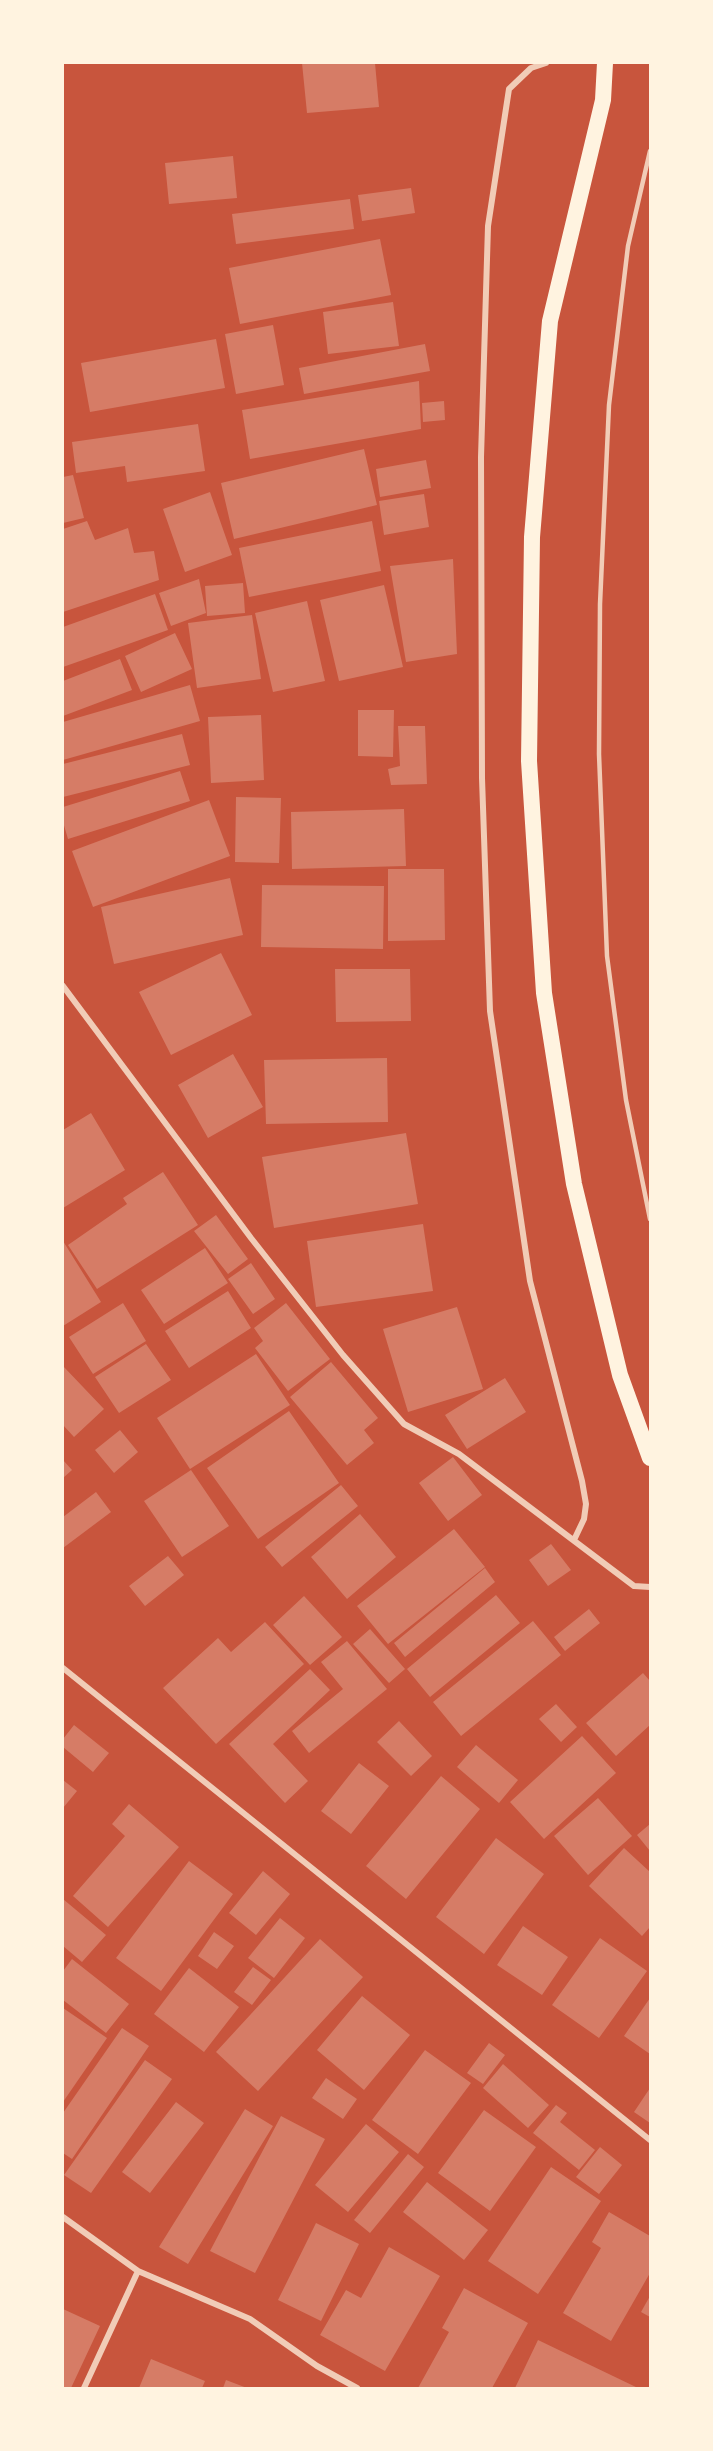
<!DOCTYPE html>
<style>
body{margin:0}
#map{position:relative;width:713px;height:2451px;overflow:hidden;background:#c8553d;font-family:"Roboto Condensed",sans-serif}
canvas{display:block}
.frame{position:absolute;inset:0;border:64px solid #fff3e0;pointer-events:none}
</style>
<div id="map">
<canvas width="713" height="2451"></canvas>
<div class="frame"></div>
</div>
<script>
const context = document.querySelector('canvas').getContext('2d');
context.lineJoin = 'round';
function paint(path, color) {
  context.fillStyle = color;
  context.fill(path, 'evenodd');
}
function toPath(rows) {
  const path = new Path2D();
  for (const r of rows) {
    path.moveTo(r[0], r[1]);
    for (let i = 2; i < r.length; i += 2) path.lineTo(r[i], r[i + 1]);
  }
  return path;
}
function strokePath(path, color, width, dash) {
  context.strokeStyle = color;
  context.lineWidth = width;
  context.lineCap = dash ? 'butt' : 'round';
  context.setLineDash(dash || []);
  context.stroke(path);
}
paint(toPath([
 [302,63,375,63,379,107,307,113],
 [233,156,237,198,169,204,165,163],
 [411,188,415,213,362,221,358,195],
 [350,199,354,229,236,244,232,214],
 [380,239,391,295,240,324,229,268],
 [393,302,399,346,328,354,323,312],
 [273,325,284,385,236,394,225,334],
 [216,339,225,388,90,412,81,363],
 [425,344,430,371,304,394,299,368],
 [419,381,421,429,250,459,242,410],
 [444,401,445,420,423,422,422,403],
 [198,424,205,471,127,482,125,466,76,473,72,442],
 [364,449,377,505,234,539,221,483],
 [426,460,431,488,380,497,376,469],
 [73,475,84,518,63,523,63,477],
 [210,492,232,555,185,572,163,509],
 [424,494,429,527,384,535,379,501],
 [87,521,95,540,128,528,134,553,154,551,159,580,63,612,63,529],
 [372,521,381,571,249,597,239,548],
 [453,559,457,654,406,662,390,566],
 [199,579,206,613,171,626,159,593],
 [243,583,245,613,207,616,205,586],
 [384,585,403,667,339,681,320,600],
 [155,594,168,630,63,667,63,627],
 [307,601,325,681,273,692,255,613],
 [252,615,261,679,197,688,188,623],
 [175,633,192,669,141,692,125,656],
 [120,659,132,690,63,716,63,681],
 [190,685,200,721,63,760,63,722],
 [358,710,394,710,393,757,358,756],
 [261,715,264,780,211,783,208,717],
 [398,726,425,726,427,784,391,785,388,769,400,766],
 [182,734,190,765,63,797,63,764],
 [180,771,190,801,68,839,63,822,63,807],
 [236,797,281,798,279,863,235,862],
 [209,800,230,856,93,907,72,851],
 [404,809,406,866,292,869,291,812],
 [388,869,444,869,445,940,388,941],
 [230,878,243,935,114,964,101,907],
 [262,885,384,886,383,949,261,947],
 [221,953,252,1015,171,1055,139,992],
 [335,969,410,969,411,1021,336,1022],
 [233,1054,263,1107,208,1138,178,1085],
 [387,1058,388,1122,266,1124,264,1060],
 [91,1113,125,1170,63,1208,63,1130],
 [406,1133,418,1204,274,1228,262,1157],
 [163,1172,198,1225,97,1289,68,1245,127,1204,123,1198],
 [216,1215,248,1259,228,1274,194,1231],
 [423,1224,433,1291,316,1307,307,1241],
 [63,1241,101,1302,63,1326],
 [205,1248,228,1283,164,1324,141,1290],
 [251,1263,275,1299,253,1314,228,1279],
 [228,1291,251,1328,189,1368,165,1331],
 [123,1303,146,1341,93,1374,69,1337],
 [286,1303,330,1359,288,1391,255,1348,263,1341,254,1328],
 [457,1307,483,1389,408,1412,383,1329],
 [146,1344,171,1380,119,1413,95,1377],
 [256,1354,290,1405,190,1469,157,1418],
 [331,1362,378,1418,364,1430,374,1443,347,1465,290,1397],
 [63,1366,104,1409,74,1437,63,1425],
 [505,1378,526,1412,467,1449,445,1415],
 [289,1411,339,1483,258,1539,207,1468],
 [120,1430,138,1452,114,1473,95,1450],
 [453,1457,482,1495,448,1521,419,1483],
 [63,1460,72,1470,63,1478],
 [191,1470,229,1526,182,1557,144,1501],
 [341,1485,358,1506,282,1567,265,1547],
 [96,1492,111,1512,63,1548,63,1517],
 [360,1514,396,1557,347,1599,311,1557],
 [454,1529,485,1567,388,1644,357,1606],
 [551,1544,571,1570,548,1586,529,1560],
 [168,1556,184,1575,145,1606,129,1586],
 [485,1568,495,1582,405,1657,394,1643],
 [496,1595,520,1623,430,1697,407,1669],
 [304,1596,342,1637,310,1665,273,1625],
 [589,1609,600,1623,565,1651,554,1637],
 [533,1621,561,1655,461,1736,433,1702],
 [265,1622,304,1664,216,1744,163,1688,218,1638,231,1652],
 [370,1629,405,1669,389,1683,353,1644],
 [347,1641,387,1689,309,1753,292,1731,343,1689,321,1662],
 [310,1669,330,1690,273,1744,308,1781,285,1803,229,1744],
 [643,1673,650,1681,650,1725,616,1756,586,1723],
 [556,1704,577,1727,561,1742,539,1719],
 [399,1721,432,1756,411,1776,377,1742],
 [74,1725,109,1753,93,1772,63,1747,63,1739],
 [582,1736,616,1773,544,1839,510,1802],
 [476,1745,518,1780,499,1803,457,1767],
 [359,1763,389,1786,351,1834,321,1811],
 [441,1776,480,1809,406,1899,366,1866],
 [63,1780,77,1791,63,1808],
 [598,1798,632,1836,588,1875,554,1836],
 [129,1804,179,1847,108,1927,73,1896,125,1836,112,1824],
 [650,1824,650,1851,637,1835],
 [496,1838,544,1874,484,1954,436,1917],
 [624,1848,650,1872,650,1927,642,1936,589,1886],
 [189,1861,233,1894,161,1991,116,1958],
 [263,1871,290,1894,256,1935,229,1913],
 [63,1899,106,1935,82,1962,63,1946],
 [280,1918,305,1938,274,1978,248,1958],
 [523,1926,568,1957,542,1995,497,1965],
 [214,1932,234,1946,217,1969,198,1956],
 [600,1938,647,1971,599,2038,552,2005],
 [320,1939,363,1977,258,2091,216,2052],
 [72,1959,129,2004,106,2033,63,2000,63,1971],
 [253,1967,271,1980,252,2005,234,1992],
 [189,1968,239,2007,204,2052,154,2014],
 [362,1996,410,2035,364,2090,317,2050],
 [650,1998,650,2054,624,2036],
 [63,2008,107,2038,63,2102],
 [122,2028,149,2046,72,2159,63,2153,63,2113],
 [489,2043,505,2055,483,2084,467,2073],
 [425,2050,471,2083,418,2154,372,2120],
 [145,2060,172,2079,91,2193,64,2175],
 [503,2064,549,2105,528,2128,483,2088],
 [326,2078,357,2099,343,2119,312,2098],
 [650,2088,650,2123,634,2112],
 [176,2102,204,2123,150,2193,122,2172],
 [556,2105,567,2113,560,2122,595,2150,579,2170,533,2133],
 [245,2109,273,2126,188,2264,159,2247],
 [484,2110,536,2147,490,2211,438,2173],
 [281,2116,325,2139,255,2273,210,2251],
 [366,2124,399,2152,348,2212,315,2185],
 [600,2147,622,2165,599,2194,576,2177],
 [408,2154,424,2167,370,2233,354,2220],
 [551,2167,601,2201,538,2294,488,2261],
 [427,2182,488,2230,464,2260,403,2212],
 [609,2212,650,2236,650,2273,611,2341,563,2313,601,2248,592,2242],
 [316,2223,359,2244,321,2321,278,2300],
 [389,2247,440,2276,385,2371,320,2335,346,2290,361,2298],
 [464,2288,528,2323,492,2388,418,2388,449,2332,442,2328],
 [650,2296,650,2317,641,2312],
 [63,2309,100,2326,71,2388,63,2388],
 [538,2340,638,2388,515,2388],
 [151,2359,205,2381,202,2388,139,2388],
 [226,2380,247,2388,223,2388]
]), '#d67c66');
strokePath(toPath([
 [650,151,628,246,609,405,600,604,599,754,607,956,626,1100,650,1219]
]), '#f1ccb7', 4.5);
strokePath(toPath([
 [546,63,531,68,509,89,488,226,481,457,482,778,490,1011,530,1281,582,1481,586,1504,584,1519,574,1540],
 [63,986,251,1238,343,1355,404,1424,459,1454,634,1586,650,1587],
 [63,1668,650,2140],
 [63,2217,138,2271,250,2319,317,2366,357,2388],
 [84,2388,138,2271]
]), '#f1ccb7', 6);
strokePath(toPath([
 [605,63,603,100,550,321,532,537,529,761,544,993,574,1184,620,1375,650,1458]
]), '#fff3e0', 16);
</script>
